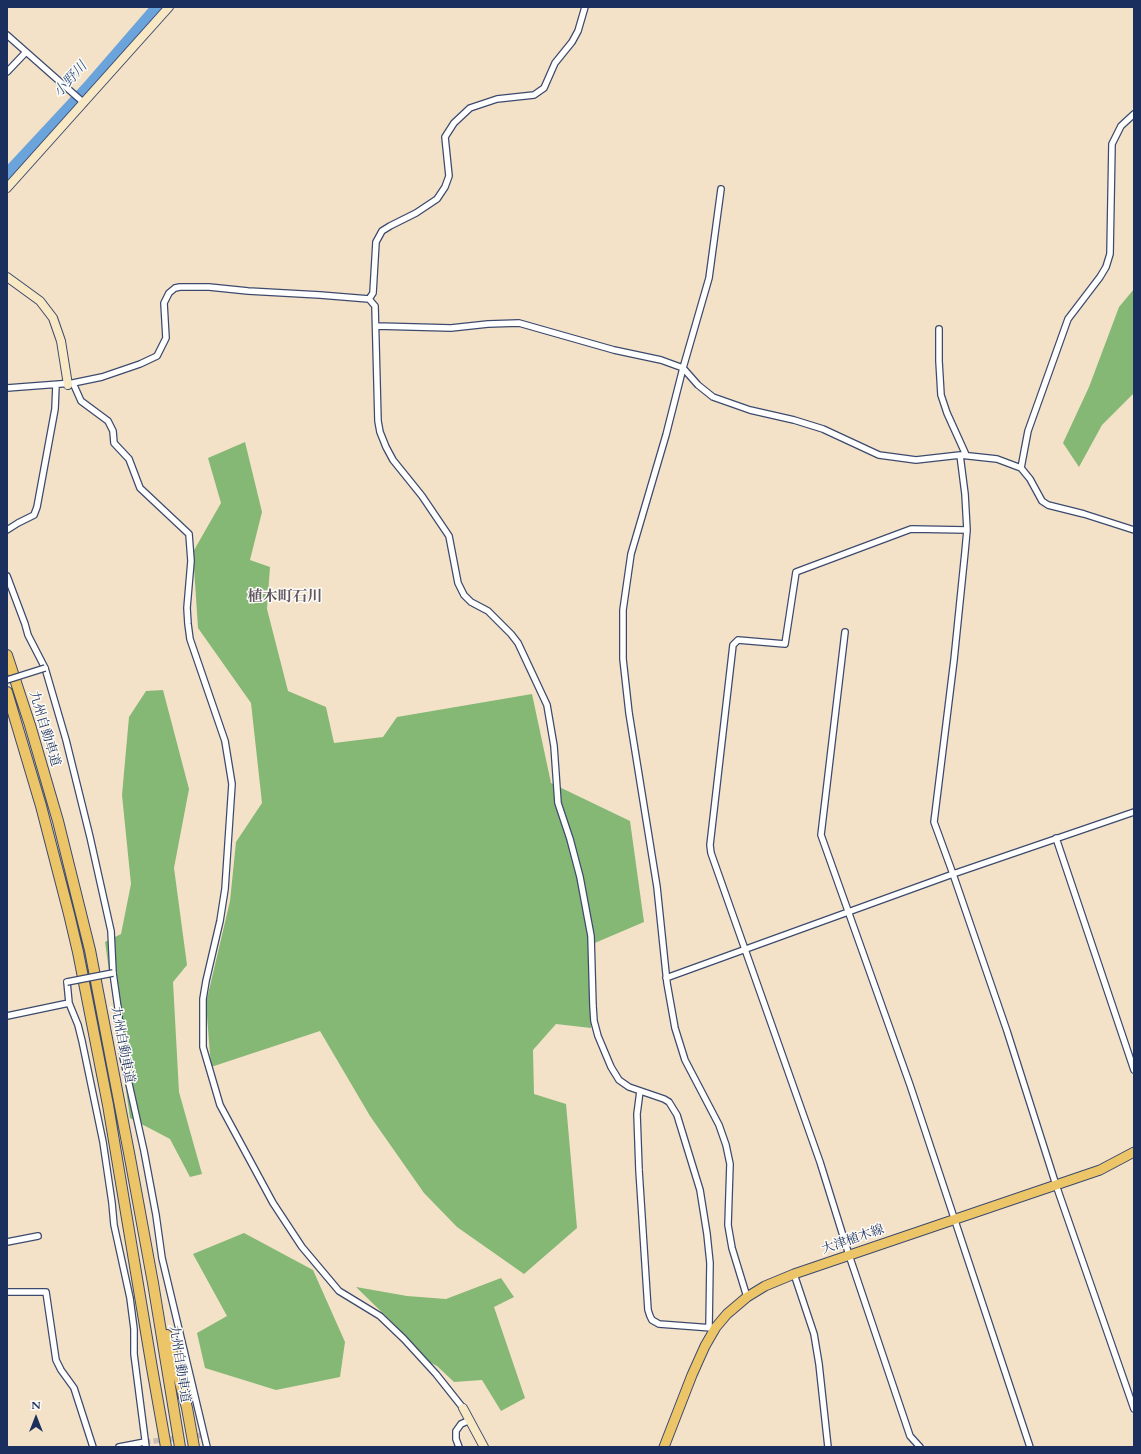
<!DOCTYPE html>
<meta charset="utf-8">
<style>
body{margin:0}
#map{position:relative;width:1141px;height:1454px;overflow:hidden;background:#f4e2c8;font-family:Cardo,serif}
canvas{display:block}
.frame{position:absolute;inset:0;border:8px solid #1b2f5e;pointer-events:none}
.north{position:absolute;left:16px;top:1398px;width:40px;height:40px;-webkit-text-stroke:3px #fdfcf7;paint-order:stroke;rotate:0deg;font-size:11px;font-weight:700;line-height:16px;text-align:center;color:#1b2f5e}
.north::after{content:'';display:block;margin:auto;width:14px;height:18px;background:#1b2f5e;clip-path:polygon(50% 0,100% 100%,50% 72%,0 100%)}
</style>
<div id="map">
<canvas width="1141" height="1454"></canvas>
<div class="frame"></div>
<div class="north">N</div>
</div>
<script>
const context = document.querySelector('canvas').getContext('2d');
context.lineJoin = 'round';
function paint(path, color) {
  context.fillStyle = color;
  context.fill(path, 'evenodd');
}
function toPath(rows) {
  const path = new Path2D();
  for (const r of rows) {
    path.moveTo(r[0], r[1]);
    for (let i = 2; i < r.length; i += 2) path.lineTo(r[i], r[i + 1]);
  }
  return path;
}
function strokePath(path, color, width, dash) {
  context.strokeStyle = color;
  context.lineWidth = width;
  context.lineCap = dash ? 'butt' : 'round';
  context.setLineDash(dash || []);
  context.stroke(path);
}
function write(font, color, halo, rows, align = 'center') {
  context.font = font + ' Cardo,"Noto Serif JP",serif';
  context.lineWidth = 3;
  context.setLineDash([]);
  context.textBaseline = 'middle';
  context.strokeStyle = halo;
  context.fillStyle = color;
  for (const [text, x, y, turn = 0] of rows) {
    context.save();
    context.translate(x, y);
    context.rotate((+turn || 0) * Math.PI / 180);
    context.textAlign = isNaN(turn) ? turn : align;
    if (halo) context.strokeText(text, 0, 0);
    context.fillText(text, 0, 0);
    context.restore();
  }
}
paint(toPath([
 [1134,289,1134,393,1102,425,1079,467,1063,443,1089,387,1119,307],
 [245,442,262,512,250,560,270,567,267,609,288,691,326,707,334,743,383,737,397,717,532,694,551,783,630,821,644,922,590,945,591,1028,556,1024,533,1050,534,1094,566,1104,577,1228,524,1274,457,1227,424,1193,370,1116,320,1031,211,1067,206,1003,230,901,236,842,262,803,251,703,198,628,193,552,221,503,208,458],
 [163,690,189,789,174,868,187,965,173,982,179,1092,202,1174,190,1177,170,1139,130,1118,105,942,121,934,131,884,122,795,129,717,146,691],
 [244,1233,313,1270,345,1342,340,1377,276,1390,205,1368,197,1333,227,1316,193,1254],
 [501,1278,514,1297,494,1307,525,1398,501,1411,482,1380,454,1382,437,1366,429,1362,394,1324,356,1287,407,1296,446,1299]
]), '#84b874');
strokePath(toPath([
 [7,175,87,89,158,7]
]), '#6ba4da', 13);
strokePath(toPath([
 [145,1442,205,1435]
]), '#c9beb3', 5.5, [5.5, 3]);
const street = toPath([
 [7,35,84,103],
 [7,72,26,52],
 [721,189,709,278,683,368,666,435,631,554,623,610,623,659,629,713,657,887,667,983,675,1028,685,1060,719,1125,726,1145,730,1164,728,1225,732,1248,747,1297],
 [369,299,373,293,376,242,382,231,390,226,416,213,437,199,445,187,449,176,445,137,454,123,470,108,497,99,534,95,544,88,555,63,572,42,578,31,585,7],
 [376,326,451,328,488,324,519,323,614,350,661,360,683,368,698,385,713,397,750,410,794,420,823,429,879,455,916,460,960,455,997,459,1021,468,1030,479,1042,501,1048,505,1084,514,1134,530],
 [939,329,939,361,941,395,947,413,966,455],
 [73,383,81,401,108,421,113,431,114,443,129,459,140,488,189,534,191,561,187,608,188,624,190,639,225,741,232,784,225,889,220,921,206,981,203,999,203,1047,220,1105,273,1203,302,1247,339,1291,380,1316,404,1339,436,1374,463,1408],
 [7,388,73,383,102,377,140,364,157,356,166,338,164,303,169,293,175,288,180,287,209,287,248,291,320,295,369,299,375,306,378,421,380,432,386,447,393,460,422,496,449,536,458,583,464,595,471,602,488,611,511,634,518,643,547,705,554,746,558,803,570,839,580,877,591,936,593,1006,594,1021,598,1036,611,1067,619,1080,629,1087,664,1099,669,1102,677,1115,700,1190,707,1234,710,1263,709,1328],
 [960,455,965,494,967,530,965,552,954,660,934,822,953,874,1007,1031,1056,1185,1134,1409],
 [1021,468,1028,431,1068,319,1100,277,1106,267,1110,254,1112,144,1121,126,1134,114],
 [7,530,18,523,34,515,37,507,55,409,56,385],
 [7,576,25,624,28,635,45,668,66,740,90,837,111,931,113,973,118,1008,123,1057,144,1151,156,1215,162,1258,207,1447],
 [845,632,821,835,910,1085,1030,1447],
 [1056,838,1134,1070],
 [666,978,953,874,1134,812],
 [67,982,69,1003,78,1025,82,1041,103,1142,112,1203,114,1225,130,1298,134,1329,134,1354,146,1447],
 [7,1016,69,1003],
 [640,1091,637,1114,639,1170,648,1310,650,1316,652,1320,659,1324,712,1328],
 [7,1242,38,1236],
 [794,1274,814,1334,819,1364,828,1447],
 [7,1292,46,1292,56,1360,61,1370,74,1388,93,1447],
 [119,1447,145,1442],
 [459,1447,456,1439,456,1431,461,1424,470,1420],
 [920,1447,910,1436,849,1255,820,1162,711,853,710,845,733,645,738,640,785,644,796,572,911,529,967,530]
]);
const secondary = toPath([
 [7,188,169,7],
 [7,277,40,301,53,318,61,341,68,385],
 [463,1408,484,1447]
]);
const primary = toPath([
 [664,1447,692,1375,705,1346,716,1327,727,1314,747,1297,765,1286,794,1274,1100,1170,1134,1152]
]);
const highway = toPath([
 [7,655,30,725,58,821,90,950,130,1158,153,1283,180,1447],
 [7,692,41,806,69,914,78,952,108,1105,152,1368,166,1447],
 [167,1335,187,1408,194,1447]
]);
strokePath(street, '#3c4a6e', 8);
strokePath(secondary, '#3c4a6e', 10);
strokePath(primary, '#3c4a6e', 11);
strokePath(highway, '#3c4a6e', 12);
strokePath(street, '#fff', 5.5);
strokePath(secondary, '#f8e8c3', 8);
strokePath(primary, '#edc569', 9);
strokePath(highway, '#edc569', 10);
const streetBridge = toPath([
 [7,680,45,668],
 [67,982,113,973]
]);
strokePath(streetBridge, '#3c4a6e', 8, []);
strokePath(streetBridge, '#fff', 5.5);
write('13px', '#1b2f5e', '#fdfcf7', [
 ["九州自動車道",44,729,73],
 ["九州自動車道",122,1045,79],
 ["大津植木線",853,1240,-19],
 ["九州自動車道",179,1364,81]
]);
write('italic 14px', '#375889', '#fdfcf7', [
 ["小野川",71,80,-48]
]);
write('bold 15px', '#615760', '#fdfcf7', [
 ["植木町石川",285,598]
]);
</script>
